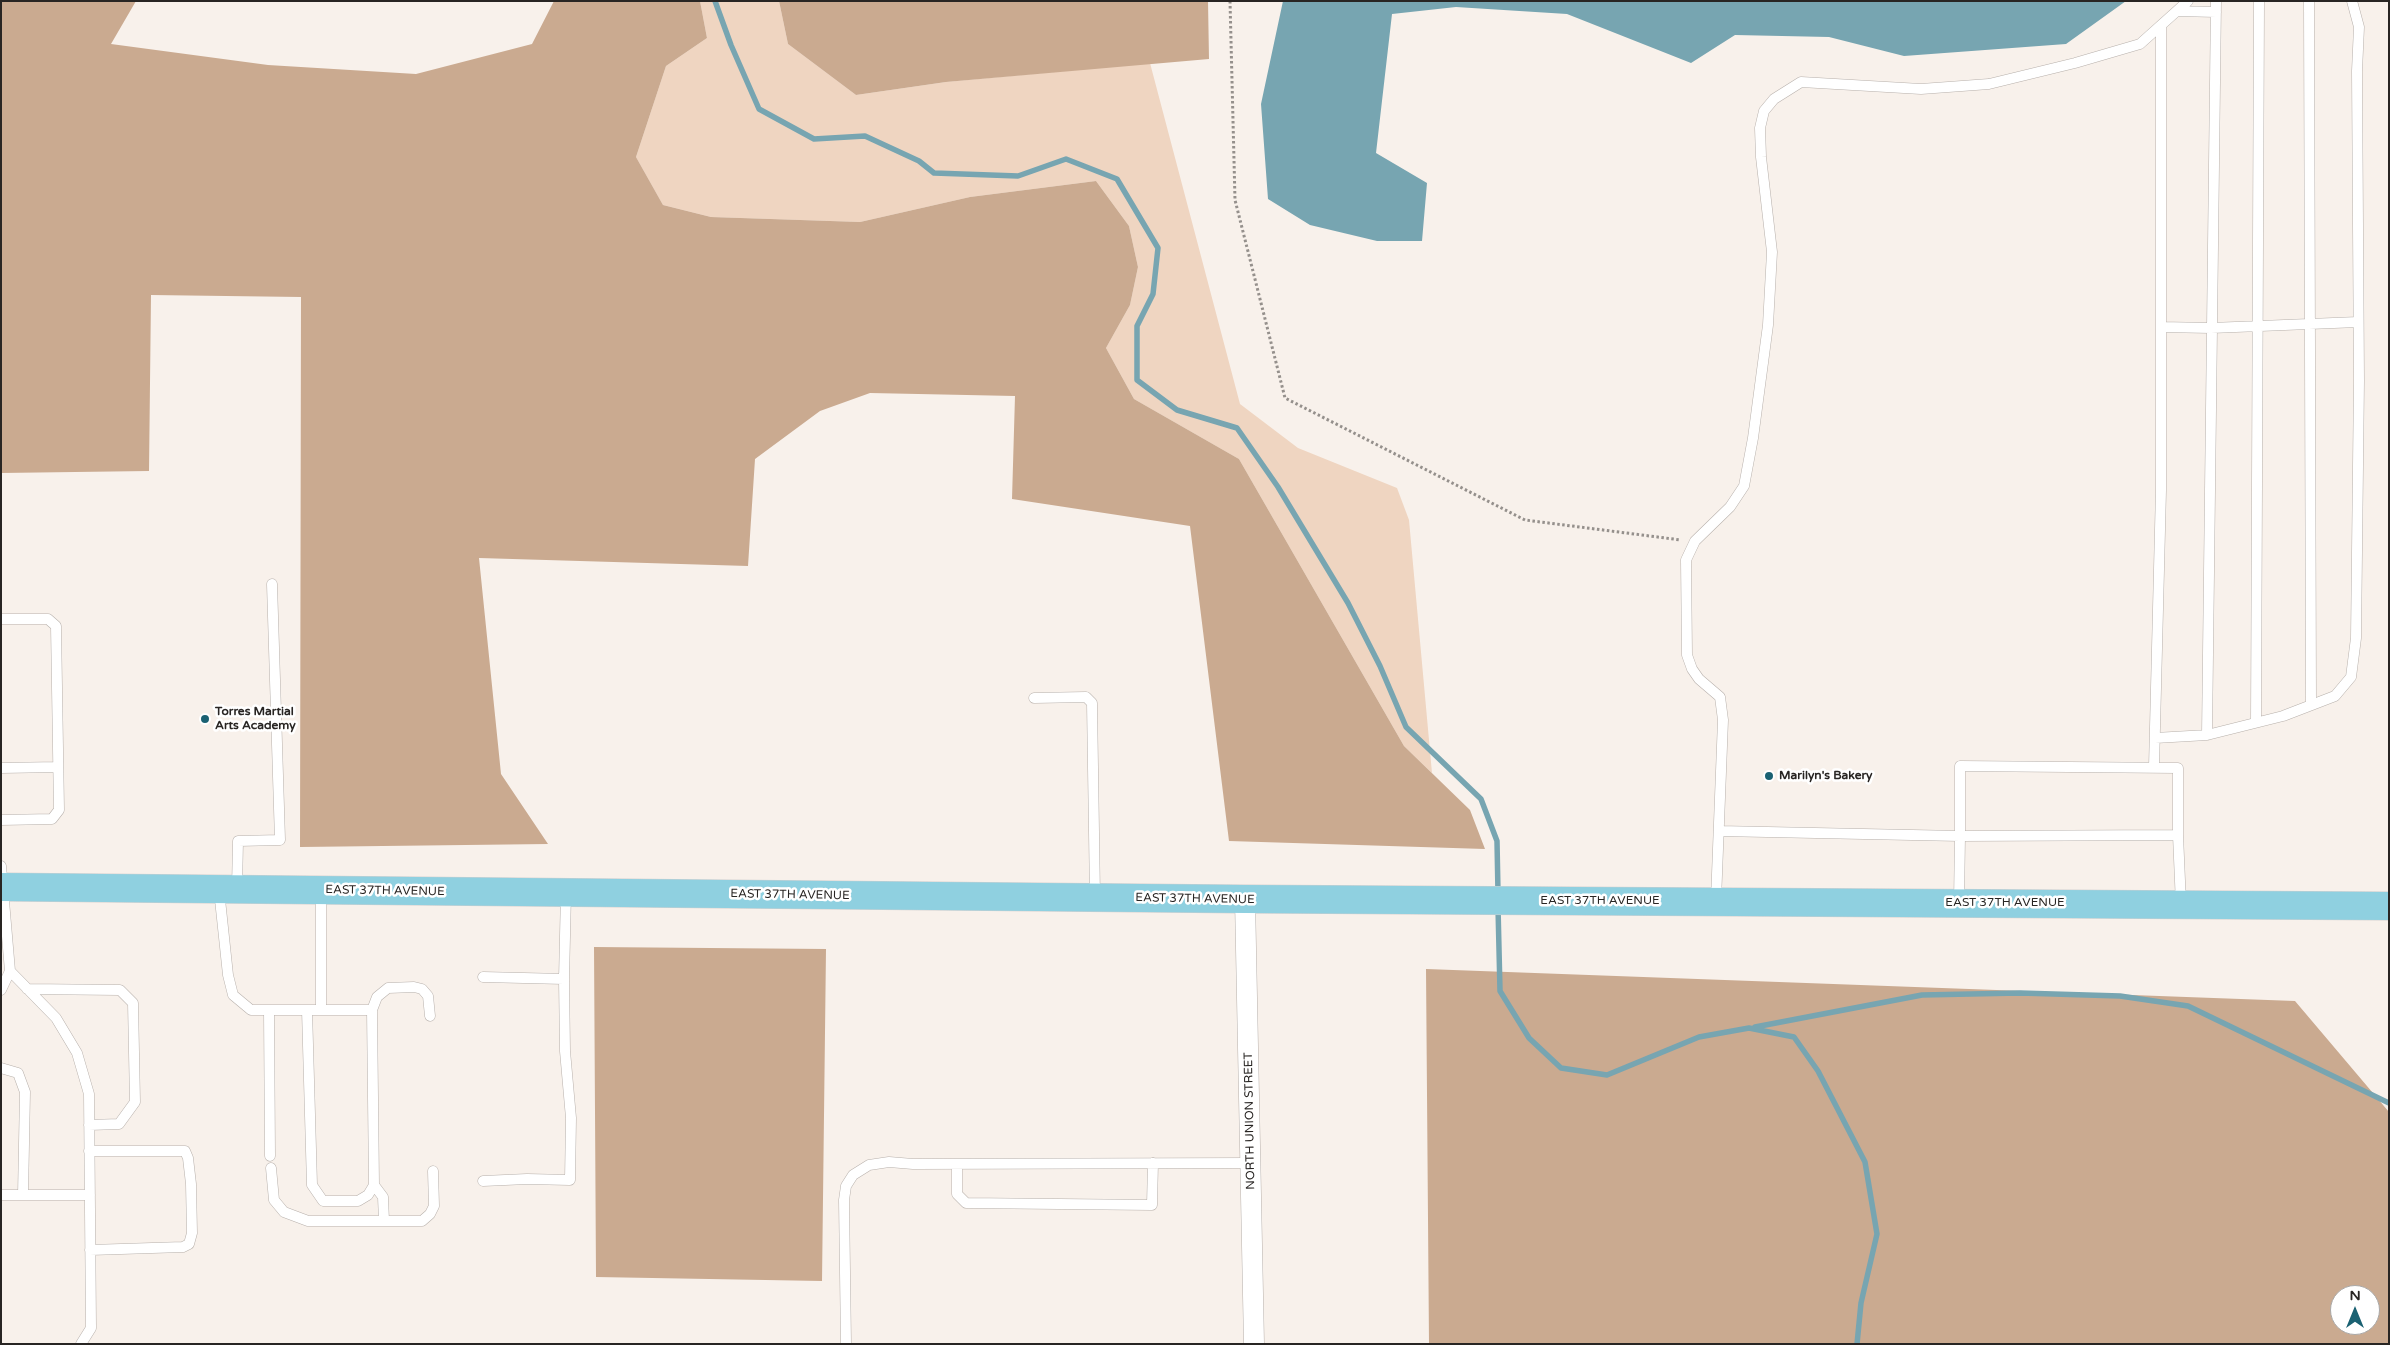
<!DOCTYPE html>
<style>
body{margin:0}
#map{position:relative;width:2390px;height:1345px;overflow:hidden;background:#f8f1eb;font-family:"Varela Round",sans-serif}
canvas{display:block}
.frame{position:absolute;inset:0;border:2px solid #282523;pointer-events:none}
.north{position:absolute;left:2330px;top:1285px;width:50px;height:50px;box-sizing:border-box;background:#fff;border:1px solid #a9a8a7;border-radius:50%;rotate:0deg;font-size:14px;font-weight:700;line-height:20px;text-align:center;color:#282523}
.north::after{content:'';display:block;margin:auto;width:18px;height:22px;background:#1a6172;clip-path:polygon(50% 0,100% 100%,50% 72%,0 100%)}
</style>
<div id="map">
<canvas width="2390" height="1345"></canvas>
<div class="frame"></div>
<div class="north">N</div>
</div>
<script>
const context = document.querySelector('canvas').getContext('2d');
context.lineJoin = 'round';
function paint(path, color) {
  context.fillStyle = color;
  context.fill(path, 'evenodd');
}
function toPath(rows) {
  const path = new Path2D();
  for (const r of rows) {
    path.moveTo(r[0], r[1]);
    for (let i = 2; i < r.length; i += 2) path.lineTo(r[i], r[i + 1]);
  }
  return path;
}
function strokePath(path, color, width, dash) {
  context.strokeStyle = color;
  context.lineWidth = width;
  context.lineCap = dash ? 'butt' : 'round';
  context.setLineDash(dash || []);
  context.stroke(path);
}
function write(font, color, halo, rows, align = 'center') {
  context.font = font + ' "Varela Round",sans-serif';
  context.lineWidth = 5;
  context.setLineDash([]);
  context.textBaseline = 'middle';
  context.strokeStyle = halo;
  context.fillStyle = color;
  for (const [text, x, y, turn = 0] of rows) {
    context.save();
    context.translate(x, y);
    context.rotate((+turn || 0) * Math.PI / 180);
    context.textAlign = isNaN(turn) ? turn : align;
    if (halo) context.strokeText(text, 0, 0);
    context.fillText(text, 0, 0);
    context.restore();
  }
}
paint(toPath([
 [700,1,779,1,788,44,856,95,946,82,1150,63,1240,404,1298,448,1397,488,1409,520,1432,773,1404,746,1239,459,1134,399,1106,348,1130,305,1138,267,1129,226,1096,181,970,197,860,222,711,217,663,205,636,157,666,66,707,38]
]), '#efd5c1');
paint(toPath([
 [1,1,136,1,111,44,268,65,416,74,532,44,554,1,700,1,707,38,666,66,636,157,663,205,711,217,860,222,970,197,1096,181,1129,226,1138,267,1130,305,1106,348,1134,399,1239,459,1404,746,1470,810,1485,849,1229,841,1190,526,1012,499,1015,396,870,393,820,411,755,459,748,566,479,558,501,774,548,844,300,847,301,297,151,295,149,471,1,473],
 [779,1,1208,1,1209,59,946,82,856,95,788,44],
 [594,947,826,949,822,1281,596,1277],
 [1426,969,2295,1001,2389,1112,2389,1344,1429,1344],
 [2340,1295,2370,1295,2370,1325,2340,1325]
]), '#caaa90');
paint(toPath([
 [1283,1,2126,1,2066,44,1904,56,1829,37,1735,35,1691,63,1567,14,1456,7,1392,14,1376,153,1427,183,1422,241,1377,241,1310,225,1268,199,1261,104]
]), '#77a5b1');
strokePath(toPath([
 [715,1,731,45,759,109,814,139,865,136,919,161,934,173,1018,176,1066,159,1117,179,1158,248,1153,294,1137,326,1137,380,1177,410,1237,428,1278,487,1348,603,1380,666,1406,727,1481,799,1497,841,1498,893],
 [1498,907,1500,991,1529,1038,1561,1068,1607,1075,1699,1037,1749,1028,1794,1037,1818,1071,1865,1162,1877,1234,1861,1303,1857,1344],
 [1755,1027,1922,995,2020,993,2120,996,2188,1006,2389,1103]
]), '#77a5b1', 5.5);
const lane = toPath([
 [2309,1,2311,705],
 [2178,11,2216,12],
 [2161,327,2211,328,2358,322],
 [1,619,48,619,56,626,59,810,52,819,1,820],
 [1034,698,1086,697,1092,703,1095,897],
 [2256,722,2259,1],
 [2207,735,2216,1],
 [2155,738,2207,735,2283,716,2335,696,2351,677,2356,638,2359,380,2357,71,2359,27,2352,1],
 [2154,767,2161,490,2161,27],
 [1,768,58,767],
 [1719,831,1960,836,2178,835,2178,768,1960,766,1960,836,1959,902],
 [2178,835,2181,904],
 [1,866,10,971,56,1018,77,1053,89,1094,91,1328,81,1344],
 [237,888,238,841,280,840,272,584],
 [219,890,228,975,233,995,251,1010,321,1010,321,892],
 [1716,900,1723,720,1720,697,1699,679,1692,669,1687,655,1686,560,1695,541,1730,507,1744,486,1753,438,1768,325,1772,252,1761,157,1760,128,1764,111,1774,99,1801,82,1921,89,1989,84,2075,63,2140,44,2188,1],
 [483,977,564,979],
 [27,989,120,990,133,1003,135,1102,119,1124,89,1125],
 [1,990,10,971],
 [269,1010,270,1156],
 [307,1010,312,1185,323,1201,358,1201,368,1195,374,1185,372,1010,377,997,388,988,414,987,422,989,428,996,430,1016],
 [321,1010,372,1010],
 [1,1068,18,1073,25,1092,23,1195],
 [89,1151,185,1151,188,1158,191,1184,192,1233,189,1244,183,1247,90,1250],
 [957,1164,957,1194,966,1203,1152,1205,1153,1163],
 [271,1168,274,1200,284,1212,308,1221,422,1221,430,1214,434,1206,433,1171],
 [483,1181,527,1179,570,1180,571,1118,565,1051,564,979,566,893],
 [374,1185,383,1197,384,1221],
 [1,1195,90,1195],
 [846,1344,844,1200,846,1186,853,1175,869,1165,889,1162,913,1164,1251,1163]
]);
const street = toPath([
 [1245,899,1254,1344]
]);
const primary = toPath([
 [1,887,1245,899,2389,906]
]);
strokePath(lane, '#b7b0ab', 11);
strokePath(street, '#b7b0ab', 21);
strokePath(primary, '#d0cfcf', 29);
strokePath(toPath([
 [1230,1,1235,200,1285,398,1525,520,1681,540]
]), '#95908c', 3, [2.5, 2.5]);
strokePath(lane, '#fff', 10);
strokePath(street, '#fff', 20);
strokePath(primary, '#8fd0e0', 28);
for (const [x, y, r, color] of [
 [205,719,5,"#1a6172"],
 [1769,776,5,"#1a6172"]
]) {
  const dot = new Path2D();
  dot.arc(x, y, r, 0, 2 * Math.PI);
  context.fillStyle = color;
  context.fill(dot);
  strokePath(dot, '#fff', 2);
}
write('bold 12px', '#282523', '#fff', [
 ["Torres Martial",215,712],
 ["Arts Academy",215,726],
 ["Marilyn's Bakery",1779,776]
], 'left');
write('12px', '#282523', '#fff', [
 ["EAST 37TH AVENUE",385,891,1],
 ["EAST 37TH AVENUE",790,895,1],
 ["EAST 37TH AVENUE",1195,899,1],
 ["EAST 37TH AVENUE",1600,901],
 ["EAST 37TH AVENUE",2005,903],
 ["NORTH UNION STREET",1250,1121,-91]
]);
</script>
